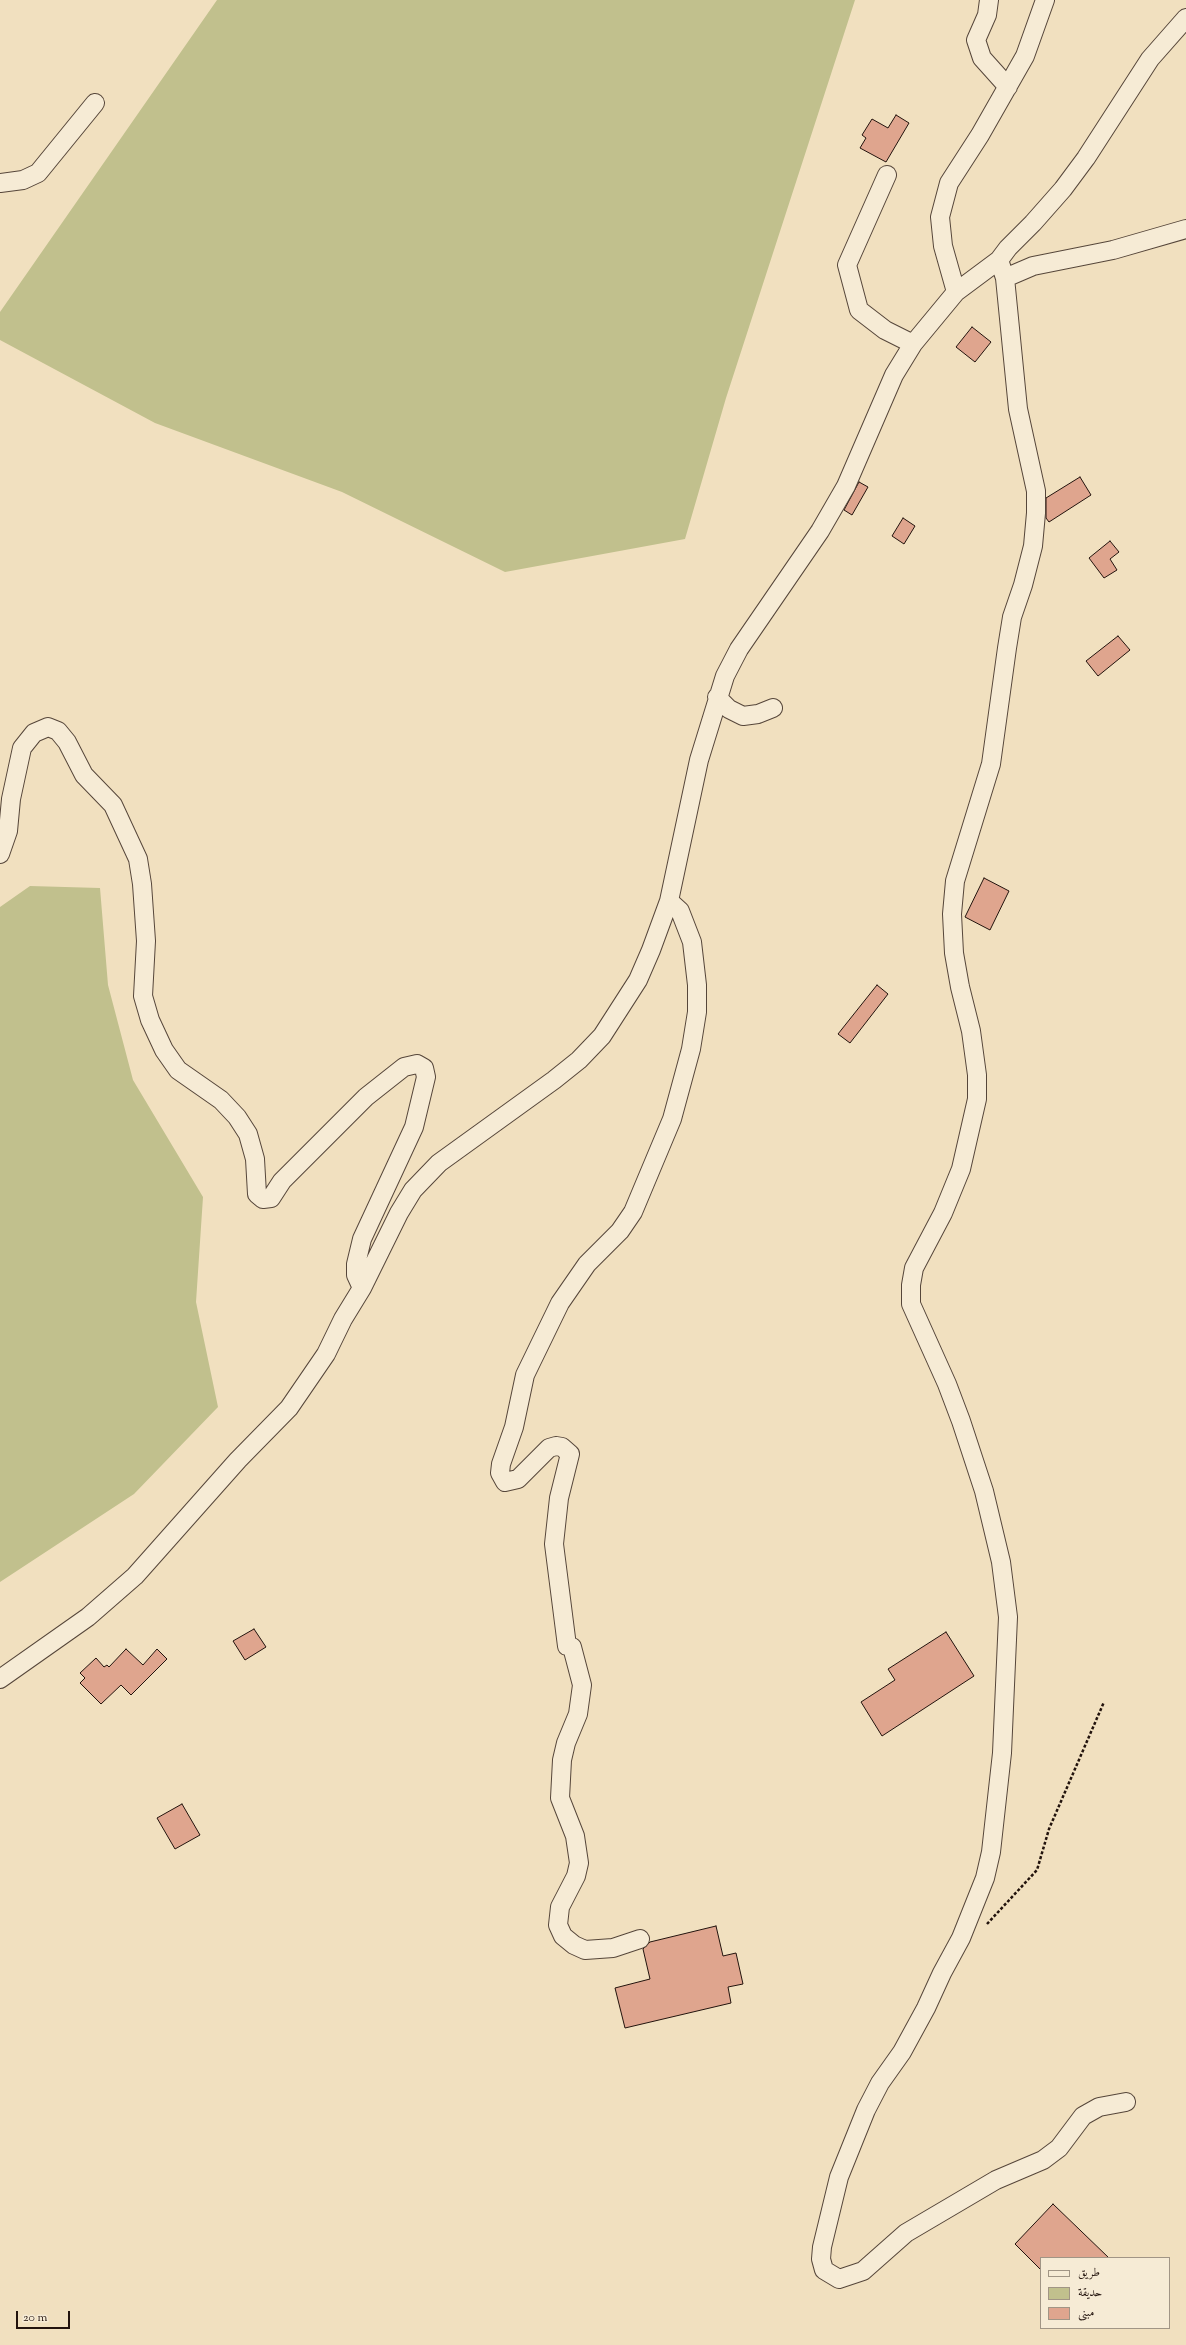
<!DOCTYPE html>
<meta charset="utf-8">
<style>
body{margin:0}
#map{position:relative;width:1186px;height:2345px;overflow:hidden;background:#f1e0bf;font-family:"Sorts Mill Goudy",Amiri,serif}
canvas{display:block}
.legend{position:absolute;left:1040px;top:2257px;width:130px;height:72px;box-sizing:border-box;background:#f6ebd5;border:1px solid #a19585;margin:0;padding:5px 7px;list-style:none;font-size:12px;color:#22130d}
.legend li{display:flex;align-items:center;gap:8px;height:20px}
.legend b{width:20px;border:1px solid #a19585}
.scale{position:absolute;left:16px;top:2311px;width:54px;height:18px;box-sizing:border-box;border:2px solid #22130d;border-top:0;padding-left:5px;font-size:12px;line-height:14px;white-space:nowrap;color:#22130d;-webkit-text-stroke:3px #f6ebd5;paint-order:stroke}
</style>
<div id="map">
<canvas width="1186" height="2345"></canvas>
<ul class="legend">
<li><b style="height:5px;background:#f6ebd5"></b>طريق</li>
<li><b style="height:11px;background:#c1c08d"></b>حديقة</li>
<li><b style="height:11px;background:#dfa58e"></b>مبنى</li>
</ul>
<div class="scale">20 m</div>
</div>
<script>
const context = document.querySelector('canvas').getContext('2d');
context.lineJoin = 'round';
function paint(path, color) {
  context.fillStyle = color;
  context.fill(path, 'evenodd');
}
function toPath(rows) {
  const path = new Path2D();
  for (const r of rows) {
    path.moveTo(r[0], r[1]);
    for (let i = 2; i < r.length; i += 2) path.lineTo(r[i], r[i + 1]);
  }
  return path;
}
function strokePath(path, color, width, dash) {
  context.strokeStyle = color;
  context.lineWidth = width;
  context.lineCap = dash ? 'butt' : 'round';
  context.setLineDash(dash || []);
  context.stroke(path);
}
paint(toPath([
 [217,0,855,0,726,398,685,539,505,572,342,492,155,423,0,340,0,312],
 [30,886,100,888,108,985,133,1080,203,1197,196,1302,218,1407,134,1494,0,1582,0,907]
]), '#c1c08d');
const building = toPath([
 [896,115,909,123,886,162,860,148,866,138,862,135,872,119,888,128,896,115],
 [972,327,991,342,975,362,956,347,972,327],
 [1080,477,1091,495,1049,522,1046,518,1046,498,1080,477],
 [859,482,868,487,852,515,844,510,859,482],
 [903,518,915,526,904,544,892,536,903,518],
 [1110,541,1119,552,1110,559,1117,570,1104,578,1089,558,1110,541],
 [1118,636,1130,650,1098,676,1086,661,1118,636],
 [984,878,1009,891,990,930,965,917,984,878],
 [877,985,888,994,850,1043,838,1034,877,985],
 [254,1629,266,1647,245,1660,233,1641,254,1629],
 [946,1632,974,1676,882,1736,861,1702,895,1680,888,1669,946,1632],
 [126,1649,143,1665,157,1649,167,1659,131,1695,121,1685,101,1704,80,1683,85,1678,80,1673,96,1658,104,1667,107,1665,109,1667,126,1649],
 [182,1804,200,1835,175,1849,157,1818,182,1804],
 [716,1926,723,1956,736,1953,743,1984,728,1987,731,2003,625,2028,615,1988,650,1979,643,1949,650,1942,716,1926],
 [1053,2204,1109,2258,1041,2258,1041,2270,1015,2244,1053,2204]
]);
paint(building, '#dfa58e');
strokePath(building, '#22130d', 1);
const minor = toPath([
 [989,0,987,15,976,40,982,58,1008,87],
 [887,175,847,265,859,310,885,330,913,344],
 [0,183,23,180,38,173,95,103],
 [999,260,1005,278,1018,409,1036,491,1036,513,1033,546,1023,585,1012,617,1007,648,991,764,955,881,952,914,954,953,960,987,971,1031,977,1075,977,1099,961,1169,943,1213,914,1268,911,1285,911,1304,947,1384,961,1421,984,1491,1001,1562,1008,1617,1002,1753,991,1852,985,1878,961,1938,942,1973,926,2008,902,2052,880,2083,866,2110,839,2177,822,2247,821,2259,824,2270,839,2279,863,2271,906,2233,996,2180,1043,2160,1059,2148,1083,2116,1099,2107,1126,2102],
 [1005,278,1033,266,1113,250,1186,229],
 [956,292,943,246,940,217,949,183,980,135,1025,56,1045,0],
 [717,697,729,709,743,716,758,714,773,708],
 [0,854,8,831,11,799,22,748,34,733,48,727,58,731,67,742,84,775,113,805,138,859,142,884,146,941,143,996,150,1020,164,1050,178,1070,221,1100,237,1117,248,1134,255,1159,257,1194,263,1199,271,1198,282,1181,366,1097,404,1067,417,1064,424,1068,426,1077,414,1127,362,1239,356,1264,356,1275,362,1288],
 [0,1679,88,1617,135,1576,238,1460,289,1408,326,1354,343,1319,362,1288,399,1213,413,1190,439,1163,554,1080,579,1060,602,1036,638,980,651,950,669,901,699,760,725,676,739,649,820,531,846,486,894,375,913,344,956,292,999,260,1008,248,1033,223,1063,189,1086,158,1150,59,1186,18],
 [640,1939,613,1948,585,1950,574,1945,563,1936,558,1925,560,1907,576,1876,579,1863,575,1836,560,1798,562,1760,566,1743,578,1714,582,1685,572,1647,567,1646,554,1544,559,1498,570,1454,562,1447,556,1446,549,1448,518,1479,505,1482,500,1473,501,1464,514,1427,525,1375,560,1303,587,1264,620,1231,633,1212,672,1119,691,1049,697,1012,697,985,692,942,680,911,669,901]
]);
strokePath(minor, '#56463a', 20);
strokePath(toPath([
 [987,1924,1037,1870,1049,1829,1104,1702]
]), '#22130d', 2.5, [3, 2]);
strokePath(minor, '#f6ebd5', 18);
</script>
